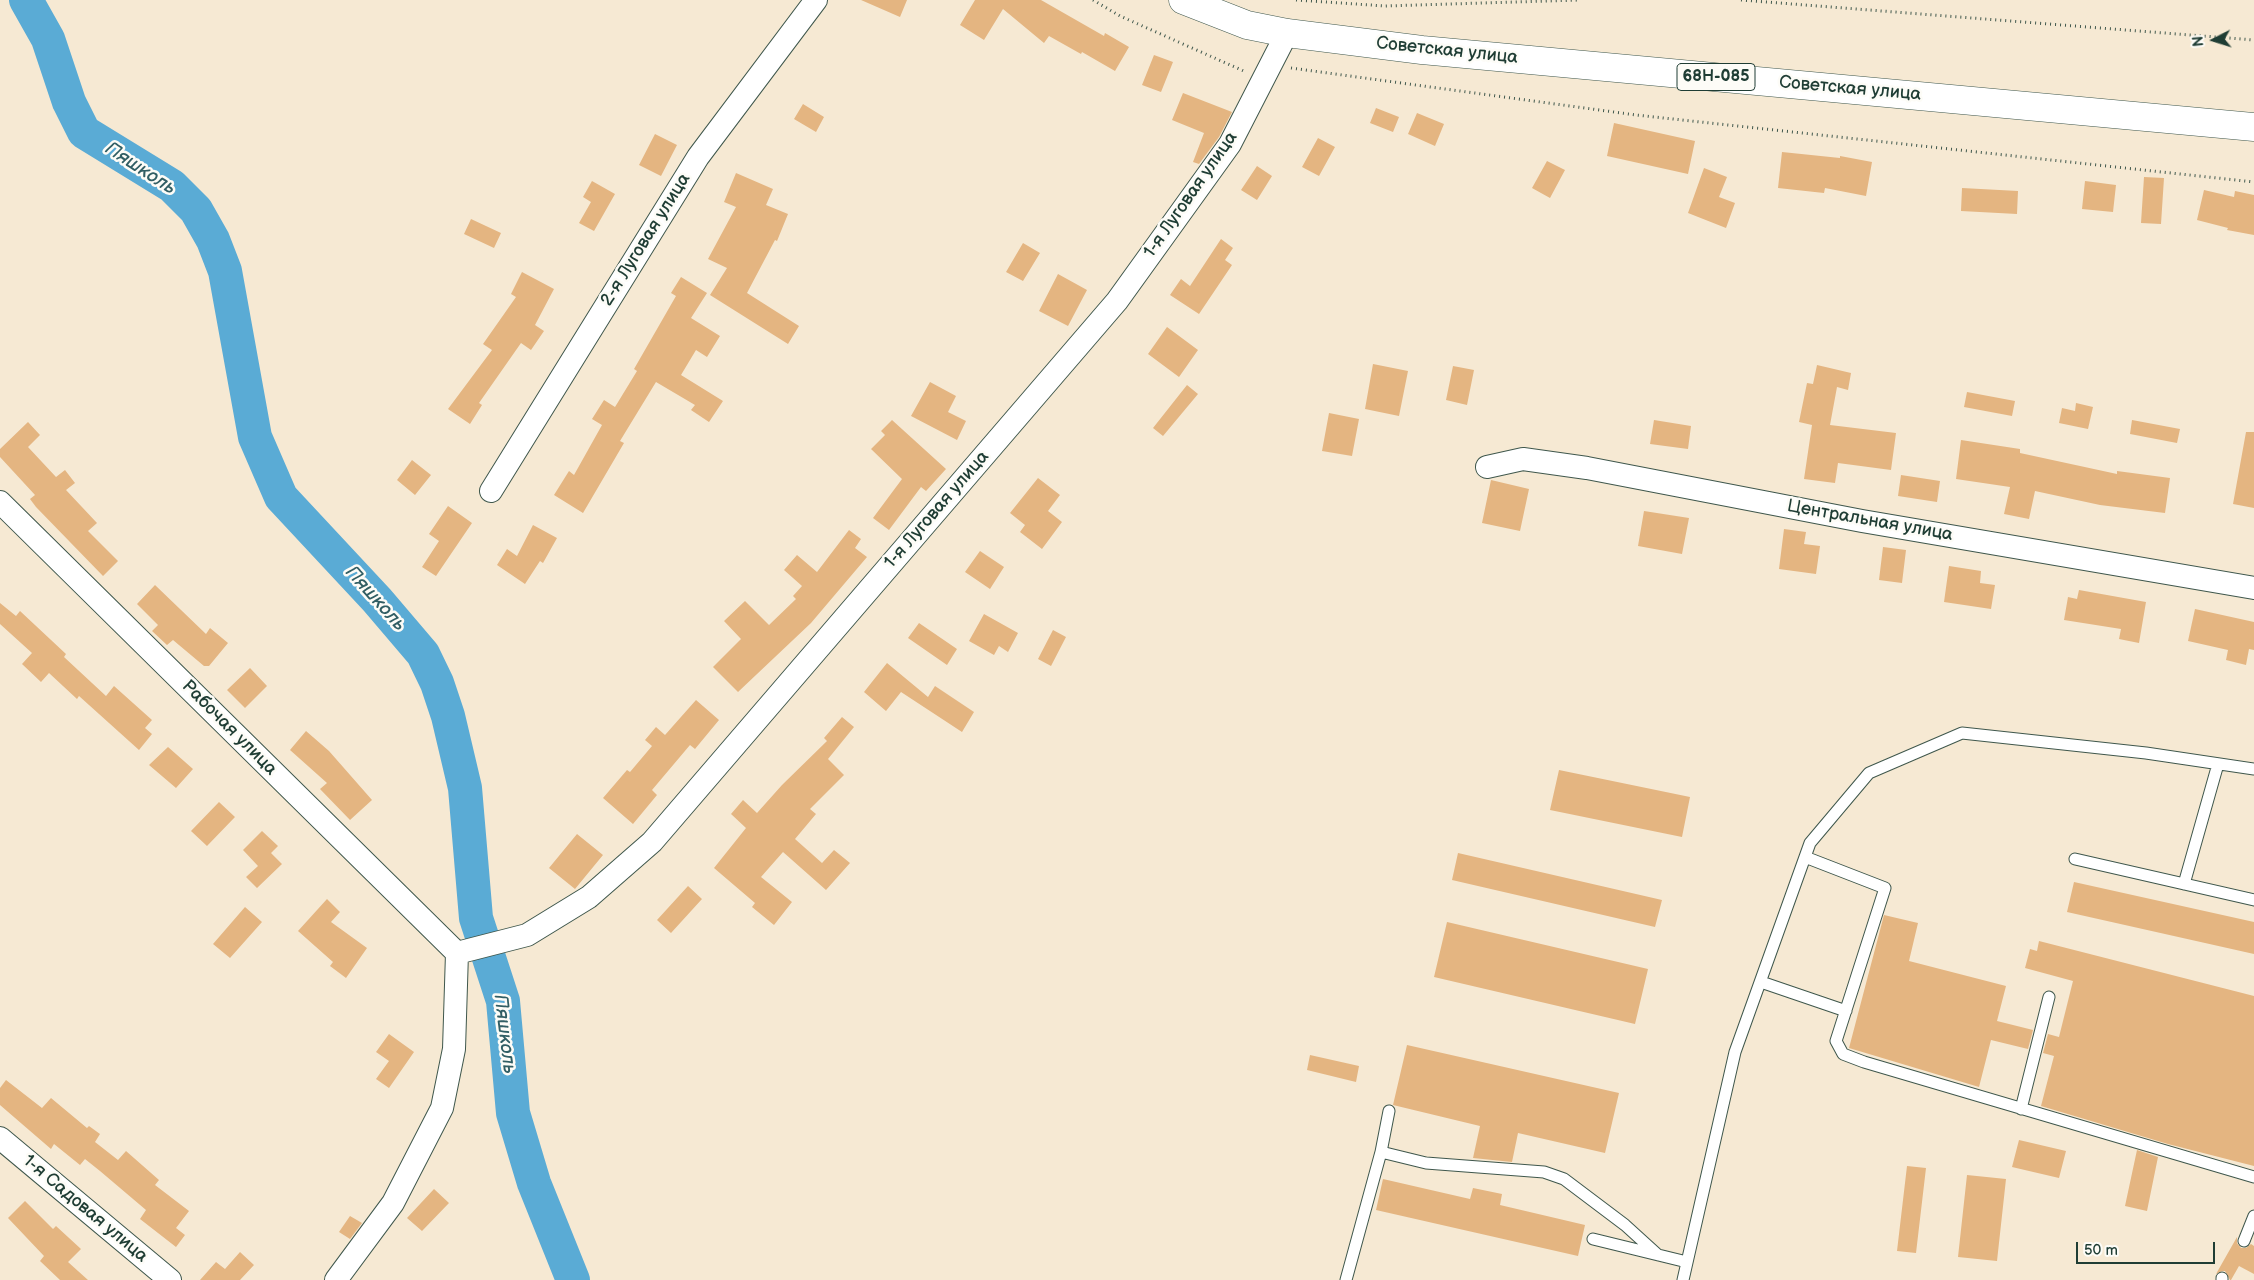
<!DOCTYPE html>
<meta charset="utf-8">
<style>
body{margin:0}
#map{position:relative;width:2254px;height:1280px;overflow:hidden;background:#f6e9d3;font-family:"Balsamiq Sans",sans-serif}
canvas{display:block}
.north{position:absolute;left:2189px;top:15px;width:50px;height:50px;-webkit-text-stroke:4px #fdfcf7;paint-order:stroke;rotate:265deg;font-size:14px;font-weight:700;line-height:20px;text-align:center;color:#1f3d34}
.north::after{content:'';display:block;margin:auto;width:18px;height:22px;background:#1f3d34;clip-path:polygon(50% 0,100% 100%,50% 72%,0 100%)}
.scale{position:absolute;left:2076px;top:1242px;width:139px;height:22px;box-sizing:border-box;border:2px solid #1f3d34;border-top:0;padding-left:6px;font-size:15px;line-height:18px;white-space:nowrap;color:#1f3d34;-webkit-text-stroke:4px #fdfcf7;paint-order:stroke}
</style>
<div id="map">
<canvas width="2254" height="1280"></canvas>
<div class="north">N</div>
<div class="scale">50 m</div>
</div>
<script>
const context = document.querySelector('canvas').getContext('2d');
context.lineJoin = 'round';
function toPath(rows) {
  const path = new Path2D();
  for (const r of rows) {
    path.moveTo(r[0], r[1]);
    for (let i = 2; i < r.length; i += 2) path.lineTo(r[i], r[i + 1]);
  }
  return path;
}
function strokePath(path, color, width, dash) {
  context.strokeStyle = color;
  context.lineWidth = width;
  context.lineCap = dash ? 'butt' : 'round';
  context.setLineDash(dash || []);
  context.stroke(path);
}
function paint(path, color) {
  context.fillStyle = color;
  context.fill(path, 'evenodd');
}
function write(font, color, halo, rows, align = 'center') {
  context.font = font + ' "Balsamiq Sans",sans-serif';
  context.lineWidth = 5;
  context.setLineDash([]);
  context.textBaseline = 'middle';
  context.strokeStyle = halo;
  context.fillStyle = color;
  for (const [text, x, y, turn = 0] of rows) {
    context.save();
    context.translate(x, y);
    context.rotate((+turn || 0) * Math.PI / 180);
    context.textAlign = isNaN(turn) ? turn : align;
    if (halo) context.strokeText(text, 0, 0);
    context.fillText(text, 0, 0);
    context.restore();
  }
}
strokePath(toPath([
 [26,0,48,39,69,102,84,132,172,186,196,210,213,240,225,271,255,437,281,497,377,600,423,654,437,683,448,716,465,788,476,918,503,1001,513,1113,534,1183,573,1280]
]), '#5aabd5', 34);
paint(toPath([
 [861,0,907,0,900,17],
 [975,0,1041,0,1104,36,1105,33,1129,47,1115,71,1082,52,1081,54,1049,36,1044,43,1003,9,984,40,960,25],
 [1154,55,1173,62,1161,92,1142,85],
 [1183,93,1232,112,1219,137,1199,164,1193,162,1204,133,1172,120],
 [803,104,824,117,816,132,794,119],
 [1376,108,1399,117,1393,132,1370,123],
 [1417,113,1444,124,1435,146,1408,134],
 [1614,123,1695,141,1688,174,1607,156],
 [655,134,677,145,661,176,639,165],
 [1318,138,1335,147,1319,176,1302,167],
 [1782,152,1840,158,1840,156,1872,162,1866,196,1825,188,1824,193,1778,188],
 [1547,161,1565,170,1550,198,1532,188],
 [1257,166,1272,176,1257,200,1241,190],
 [1704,168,1727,177,1719,197,1735,203,1726,228,1688,213],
 [736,173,773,189,766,205,788,214,777,241,775,240,747,293,799,326,788,344,710,295,727,268,708,259,736,207,724,202],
 [2144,177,2164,178,2161,224,2141,223],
 [592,181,615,194,594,231,579,223,591,202,583,197],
 [2085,181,2116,185,2113,212,2082,209],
 [1962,188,2018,191,2017,214,1961,211],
 [2204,190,2234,197,2235,191,2254,195,2254,235,2227,230,2228,228,2197,220],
 [471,219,501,233,494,248,464,234],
 [1221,239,1233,248,1225,260,1232,265,1199,314,1170,295,1181,279,1190,286],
 [1023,243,1040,253,1023,281,1006,272],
 [522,272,554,289,535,325,544,331,531,350,521,343,479,403,482,405,470,424,448,409,492,350,483,344,516,297,511,294],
 [1058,274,1087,290,1068,326,1039,311],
 [681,277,707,293,691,318,720,336,707,357,696,350,681,375,723,401,709,422,691,410,695,405,656,382,620,441,624,443,583,513,554,495,569,471,574,475,602,425,592,419,604,400,615,407,637,371,634,369,676,296,671,293],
 [1167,327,1198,350,1179,377,1148,354],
 [1373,364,1408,371,1399,416,1365,409],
 [1817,365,1851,373,1848,390,1837,387,1830,425,1896,433,1891,470,1838,463,1835,483,1804,479,1812,425,1799,422,1807,383,1813,384],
 [1453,366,1474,370,1467,405,1446,400],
 [930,382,956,396,948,412,966,421,957,440,911,416],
 [1187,385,1198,394,1163,436,1153,428],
 [1967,392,2015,401,2012,416,1964,407],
 [2076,403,2093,407,2088,429,2059,423,2062,408,2075,411],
 [1329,413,1359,419,1352,456,1322,451],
 [892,420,946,469,926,491,921,487,889,530,873,518,902,479,871,449,885,435,881,431],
 [1654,420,1691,426,1688,449,1650,444],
 [2132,420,2180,429,2177,443,2130,434],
 [28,422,40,435,28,447,56,477,65,470,75,483,66,490,97,523,88,531,118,561,103,576,36,507,30,499,35,495,0,457,0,449],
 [2246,432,2254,432,2254,508,2233,504],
 [1961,440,2020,449,2020,453,2117,474,2117,471,2170,478,2165,513,2100,505,2035,491,2029,519,2004,514,2010,487,1956,479],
 [412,460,431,475,415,495,397,480],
 [1901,475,1940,481,1937,502,1898,496],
 [1038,478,1060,495,1048,511,1062,522,1042,549,1020,532,1025,525,1010,513],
 [1491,480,1529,489,1520,531,1482,523],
 [448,506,472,523,436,576,422,567,439,541,429,534],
 [1644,511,1689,518,1682,554,1638,546],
 [533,525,557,538,543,563,540,561,525,584,497,565,507,549,517,556],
 [1784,529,1806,532,1804,544,1820,546,1816,574,1779,569],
 [849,530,861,539,855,548,867,557,811,623,738,692,713,667,741,639,724,621,745,601,769,625,796,599,793,596,802,586,784,570,797,555,817,572],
 [1883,547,1906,550,1902,583,1879,580],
 [980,551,1004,567,990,589,965,572],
 [1949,566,1981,571,1980,583,1995,585,1991,609,1944,602],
 [155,585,206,634,210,628,228,643,209,666,204,666,173,640,167,645,152,631,158,625,137,604],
 [2079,590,2146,602,2139,643,2119,639,2121,629,2064,620,2068,597,2077,599],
 [0,603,16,616,20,611,66,654,64,657,106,696,114,686,152,720,145,728,152,734,139,750,79,696,77,699,49,673,41,682,22,664,32,653,0,624],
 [2195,609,2254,622,2254,650,2249,649,2246,665,2226,660,2228,650,2188,641],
 [984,614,1018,633,1008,652,999,646,994,655,969,641],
 [919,623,957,649,947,665,908,638],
 [1053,630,1066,637,1051,666,1038,659],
 [887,663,928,697,935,686,974,712,962,732,901,692,886,711,864,692],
 [250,668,267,686,245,708,227,690],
 [696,700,719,720,695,749,690,745,652,790,657,795,633,824,603,798,627,770,630,772,652,746,645,740,656,727,665,735],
 [842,717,854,727,828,759,844,775,810,809,816,814,795,839,822,863,834,850,850,863,826,890,783,852,761,877,792,902,774,925,752,907,755,903,714,868,746,828,731,814,743,800,757,813,782,785,827,741,824,738],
 [306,731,329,751,372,800,350,820,320,789,327,783,290,750],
 [168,747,193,769,176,788,149,765],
 [1559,770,1690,797,1682,837,1550,810],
 [219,802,235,817,207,846,191,831],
 [262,831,278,846,271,853,282,864,257,888,246,877,258,866,243,850],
 [577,834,603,855,575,889,549,868],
 [1458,853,1662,900,1655,927,1452,880],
 [2074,882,2254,922,2254,954,2067,912],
 [688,886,702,899,671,933,657,920],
 [327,899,340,912,331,922,367,948,346,978,330,966,333,962,298,931],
 [245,907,262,922,230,958,213,944],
 [1884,915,1918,923,1909,961,2006,986,1997,1021,2033,1030,2028,1049,1991,1040,1979,1087,1849,1048],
 [1447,922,1648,969,1635,1024,1434,977],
 [2039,941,2254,996,2254,1166,2168,1144,2041,1106,2054,1056,2043,1053,2048,1034,2059,1037,2073,981,2025,968,2030,949,2037,951],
 [389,1034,414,1052,389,1088,376,1079,389,1061,376,1052],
 [1407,1045,1619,1093,1605,1153,1518,1133,1512,1162,1473,1158,1480,1126,1393,1105],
 [1310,1055,1359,1066,1356,1082,1307,1070],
 [6,1080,42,1108,51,1098,87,1128,89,1126,100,1134,95,1142,118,1160,126,1151,159,1180,155,1185,189,1211,176,1228,185,1235,176,1247,140,1219,146,1210,100,1171,85,1159,80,1165,54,1144,51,1149,0,1105,0,1088],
 [2019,1140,2066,1151,2059,1178,2012,1167],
 [2137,1150,2158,1157,2147,1211,2125,1206],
 [1907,1166,1926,1168,1916,1253,1897,1251],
 [1967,1175,2006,1179,1997,1261,1958,1257],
 [1383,1179,1470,1199,1473,1188,1502,1194,1500,1205,1585,1225,1578,1256,1376,1210],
 [434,1189,449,1203,422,1231,407,1218],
 [25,1201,53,1229,56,1226,81,1249,68,1262,88,1280,60,1280,40,1261,44,1256,8,1218],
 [350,1216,362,1223,350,1239,339,1232],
 [2237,1237,2237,1243,2241,1248,2246,1248,2251,1244,2254,1246,2254,1274,2239,1266,2231,1280,2230,1280,2225,1271,2222,1271,2216,1274],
 [240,1252,254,1265,240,1280,200,1280,216,1262,225,1269]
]), '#e4b581');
const lane = toPath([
 [1805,857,1885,888,1836,1041,1843,1054,1864,1062,2254,1177],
 [2075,859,2254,900],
 [2184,884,2218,764],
 [1761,982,1846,1011],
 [2021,1109,2049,997],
 [1381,1152,1389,1111],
 [1593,1239,1687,1262],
 [2244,1241,2254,1216],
 [1346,1280,1381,1152,1426,1163,1544,1172,1564,1179,1625,1225,1658,1255],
 [1683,1280,1735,1052,1810,843,1869,773,1962,733,2146,753,2254,769],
 [2222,1280,2222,1278]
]);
const street = toPath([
 [1487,467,1523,459,1587,468,1862,521,2254,588],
 [491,491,698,157,816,0],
 [0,502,457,953],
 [457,953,527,935,589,897,652,842,1117,301,1230,144,1287,33],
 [0,1138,170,1280],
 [336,1280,393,1203,442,1108,454,1049,457,953]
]);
const primary = toPath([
 [1183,0,1247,25,1287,33,1422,50,2254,127]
]);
strokePath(lane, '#3f574c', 13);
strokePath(street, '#3f574c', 24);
strokePath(primary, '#3f574c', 29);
strokePath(toPath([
 [1093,0,1120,16,1246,72],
 [1296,0,1385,6,1580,0],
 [1741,0,2254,40],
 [1291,68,1636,115,2254,182]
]), '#3f574c', 3, [1, 4]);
strokePath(lane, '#fff', 11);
strokePath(street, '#fff', 22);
strokePath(primary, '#fff', 28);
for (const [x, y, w] of [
 [1716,77,78]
]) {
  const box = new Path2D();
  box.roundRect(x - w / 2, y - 13.5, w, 27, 4);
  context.fillStyle = '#fdfcf7';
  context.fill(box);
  strokePath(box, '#1f3d34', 1);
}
write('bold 16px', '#1f3d34', null, [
 ["68Н-085",1716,77]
]);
write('18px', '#1f3d34', '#fdfcf7', [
 ["Советская улица",1447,51,6],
 ["Советская улица",1850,89,5],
 ["1-я Луговая улица",1191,195,-55],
 ["2-я Луговая улица",646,240,-58],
 ["1-я Луговая улица",937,510,-49],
 ["Центральная улица",1870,521,10],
 ["Рабочая улица",229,728,45],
 ["1-я Садовая улица",85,1209,40]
]);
write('italic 19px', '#315e64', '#fdfcf7', [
 ["Пяшколь",140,169,33],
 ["Пяшколь",375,599,48],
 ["Пяшколь",504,1034,83]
]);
</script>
